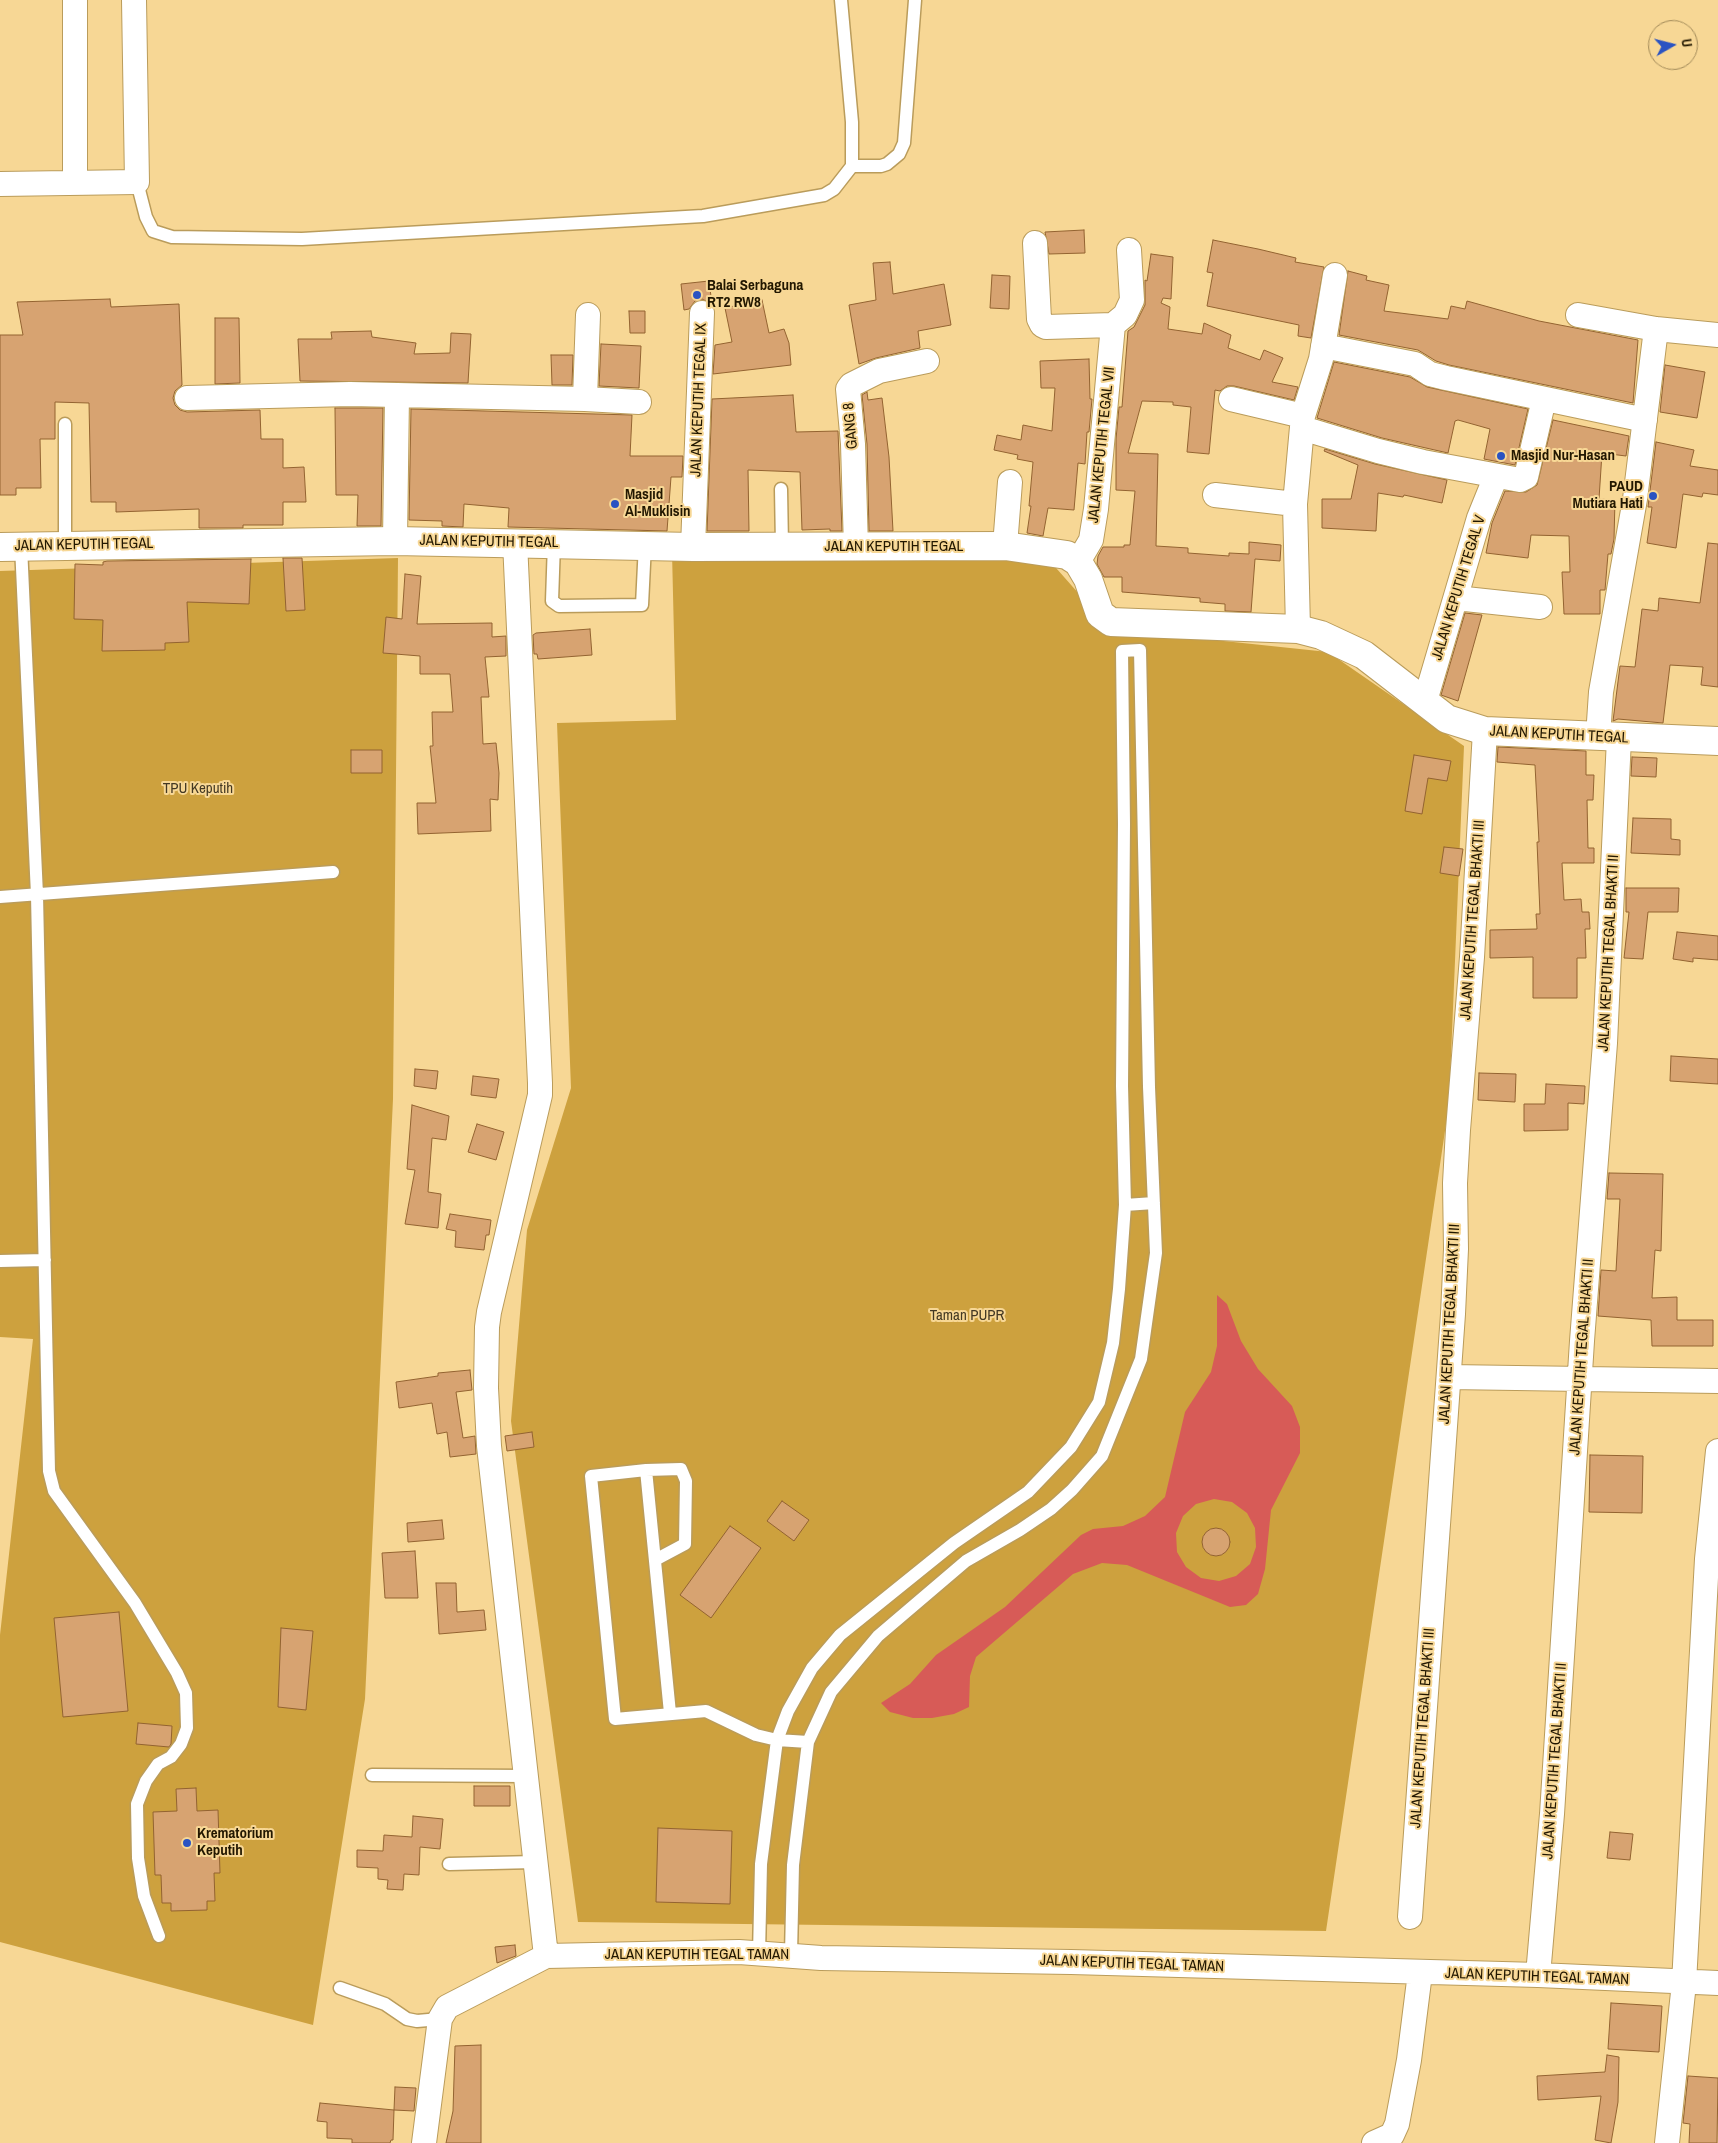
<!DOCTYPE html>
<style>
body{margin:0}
#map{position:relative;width:1718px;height:2143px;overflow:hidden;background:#f7d795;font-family:"Archivo Narrow",sans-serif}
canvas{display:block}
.north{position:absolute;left:1648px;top:20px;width:50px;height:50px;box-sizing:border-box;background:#f7d795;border:1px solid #a28a59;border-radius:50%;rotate:82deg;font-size:14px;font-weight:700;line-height:20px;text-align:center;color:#221700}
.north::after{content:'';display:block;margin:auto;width:18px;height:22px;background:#2a53c2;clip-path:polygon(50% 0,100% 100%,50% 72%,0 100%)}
</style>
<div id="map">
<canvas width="1718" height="2143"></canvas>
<div class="north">U</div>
</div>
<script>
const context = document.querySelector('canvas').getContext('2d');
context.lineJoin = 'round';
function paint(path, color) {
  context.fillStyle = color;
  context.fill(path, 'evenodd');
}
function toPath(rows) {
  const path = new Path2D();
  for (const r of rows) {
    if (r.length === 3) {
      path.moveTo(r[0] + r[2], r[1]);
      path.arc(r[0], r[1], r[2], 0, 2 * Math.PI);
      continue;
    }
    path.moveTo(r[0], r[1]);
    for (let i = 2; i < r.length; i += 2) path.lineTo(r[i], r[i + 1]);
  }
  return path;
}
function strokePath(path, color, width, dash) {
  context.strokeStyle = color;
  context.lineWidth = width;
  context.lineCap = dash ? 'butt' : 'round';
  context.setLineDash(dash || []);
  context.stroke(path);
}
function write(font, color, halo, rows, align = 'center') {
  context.font = font + ' "Archivo Narrow",sans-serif';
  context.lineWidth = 4;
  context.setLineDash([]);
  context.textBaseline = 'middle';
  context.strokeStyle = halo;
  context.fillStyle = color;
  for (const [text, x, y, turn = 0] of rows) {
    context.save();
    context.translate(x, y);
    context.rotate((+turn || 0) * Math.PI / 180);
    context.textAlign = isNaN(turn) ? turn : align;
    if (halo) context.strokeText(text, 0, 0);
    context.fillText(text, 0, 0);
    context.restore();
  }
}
paint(toPath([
 [672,552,1049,560,1110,629,1328,652,1464,746,1449,1104,1326,1931,578,1922,511,1421,527,1230,571,1088,557,723,676,720],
 [398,558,393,1099,365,1699,313,2025,0,1942,0,1635,33,1339,0,1337,0,571]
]), '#cda13e');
paint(toPath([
 [1217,1295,1227,1304,1241,1341,1258,1369,1292,1406,1300,1427,1300,1453,1271,1510,1265,1569,1258,1594,1246,1605,1230,1607,1127,1565,1102,1563,1073,1574,976,1657,970,1676,969,1707,954,1714,932,1718,913,1718,890,1712,881,1703,910,1684,936,1655,1005,1607,1081,1535,1093,1529,1123,1526,1145,1516,1165,1497,1185,1412,1211,1372,1217,1346],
 [1214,1499,1232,1502,1247,1513,1255,1528,1256,1547,1250,1564,1236,1576,1219,1581,1201,1578,1186,1567,1177,1552,1176,1533,1183,1516,1196,1504]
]), '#d75b57');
const building = toPath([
 [1084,230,1085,253,1049,254,1045,232,1084,230],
 [1213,240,1258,249,1296,258,1295,262,1324,267,1311,338,1298,336,1299,325,1207,306,1213,273,1207,272,1213,240],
 [1151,254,1173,257,1171,299,1163,298,1161,303,1170,307,1168,329,1202,334,1204,323,1231,335,1228,348,1260,360,1264,350,1283,358,1272,382,1298,387,1294,400,1234,386,1227,386,1220,391,1215,390,1209,454,1187,452,1191,407,1173,405,1173,402,1142,401,1128,453,1158,454,1156,546,1188,548,1188,553,1229,556,1229,553,1249,554,1249,542,1281,545,1280,561,1255,559,1251,612,1225,611,1225,604,1200,602,1200,598,1122,592,1122,577,1104,577,1097,564,1098,556,1103,547,1124,547,1124,545,1130,545,1135,491,1116,490,1116,439,1119,407,1122,407,1128,331,1134,327,1145,305,1145,280,1147,281,1151,254],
 [890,262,893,294,944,284,951,325,918,331,920,348,876,358,859,364,849,305,876,300,873,263,890,262],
 [1348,271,1367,276,1366,280,1389,285,1384,311,1448,319,1451,306,1465,309,1467,301,1539,321,1638,340,1633,403,1449,365,1436,361,1418,350,1339,335,1348,271],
 [992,275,1010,276,1009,309,990,308,992,275],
 [709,281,712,304,702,299,695,301,689,309,684,310,681,284,709,281],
 [110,299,111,307,179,304,182,385,175,391,173,398,175,405,180,410,187,412,260,410,261,439,283,439,283,468,304,467,306,502,283,502,283,525,243,525,243,528,199,528,199,509,116,512,116,502,91,502,89,403,55,402,55,439,40,439,41,488,16,488,16,495,0,495,0,335,23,335,17,302,110,299],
 [762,300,769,333,784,329,789,343,791,365,713,374,715,345,732,342,725,308,762,300],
 [629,311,645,311,645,333,630,333,629,311],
 [215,318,239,318,240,383,215,384,215,318],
 [371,331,372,337,416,343,414,354,450,353,451,333,471,334,468,383,300,381,298,339,332,339,331,332,371,331],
 [601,344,641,346,639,388,599,386,601,344],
 [551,355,573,355,572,385,552,385,551,355],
 [1089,359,1090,399,1092,399,1089,432,1087,432,1085,464,1078,463,1074,510,1048,508,1043,536,1027,533,1031,506,1029,506,1033,462,1017,459,1018,455,994,450,997,435,1021,440,1023,425,1052,431,1055,388,1041,388,1040,361,1089,359],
 [1334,362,1410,377,1427,387,1528,409,1515,465,1484,459,1490,429,1458,420,1455,421,1448,453,1382,438,1317,418,1334,362],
 [1665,365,1705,372,1697,418,1660,412,1665,365],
 [867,392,868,400,882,398,889,457,893,531,869,531,867,444,862,395,867,392],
 [793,395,796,432,838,431,842,531,830,531,830,529,802,530,800,472,748,470,749,531,707,531,712,399,793,395],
 [335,408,383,408,381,526,357,526,358,495,336,495,335,408],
 [411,409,632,415,630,456,683,456,682,477,671,477,667,531,508,527,509,508,464,504,463,527,442,526,442,521,409,520,411,409],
 [1553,420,1629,436,1626,456,1602,453,1599,499,1615,500,1614,539,1611,554,1608,554,1605,590,1600,590,1600,614,1564,614,1562,572,1570,572,1569,536,1531,535,1528,558,1486,553,1492,523,1505,491,1526,492,1537,485,1553,420],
 [1656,442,1694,450,1690,466,1718,470,1718,495,1703,493,1702,497,1683,494,1676,548,1647,543,1652,507,1648,507,1656,442],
 [1325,449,1375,464,1447,480,1442,503,1404,495,1403,497,1378,493,1376,531,1322,528,1322,499,1351,499,1358,465,1324,451,1325,449],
 [1708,543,1718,544,1718,687,1701,685,1703,667,1670,665,1663,723,1618,719,1613,721,1620,666,1635,667,1642,609,1658,611,1659,598,1700,603,1708,543],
 [283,558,302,558,305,610,286,611,283,558],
 [251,559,249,604,187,602,189,642,165,643,165,650,102,651,103,620,74,619,75,564,103,565,103,562,107,561,251,559],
 [405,574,421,576,417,624,492,623,492,637,506,636,506,656,485,657,489,697,481,697,483,744,496,743,499,773,498,800,490,799,491,831,418,834,417,803,436,803,430,746,433,746,432,712,453,712,450,674,420,674,420,656,383,653,386,617,402,619,405,574],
 [1465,613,1482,615,1458,701,1441,695,1465,613],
 [590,629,592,655,538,659,537,654,534,654,533,635,536,633,590,629],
 [1498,747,1586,751,1586,775,1594,775,1593,800,1587,800,1588,848,1594,848,1594,863,1562,863,1564,900,1581,899,1582,912,1589,912,1590,929,1585,929,1586,958,1577,958,1577,998,1533,998,1533,957,1490,958,1490,930,1537,929,1536,914,1540,914,1537,842,1539,842,1535,765,1497,762,1498,747],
 [351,750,382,750,382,773,351,773,351,750],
 [1414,755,1451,761,1447,781,1428,778,1422,814,1405,811,1414,755],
 [1632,757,1657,758,1656,777,1631,776,1632,757],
 [1633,818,1671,819,1671,839,1680,840,1680,855,1631,853,1633,818],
 [1444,847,1463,849,1459,876,1440,873,1444,847],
 [1626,888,1679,888,1678,912,1648,912,1643,959,1624,958,1629,912,1626,912,1626,888],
 [1677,932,1718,936,1718,960,1693,958,1693,962,1673,959,1677,932],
 [1671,1056,1718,1059,1718,1084,1670,1081,1671,1056],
 [415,1069,438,1071,436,1089,414,1086,415,1069],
 [1479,1073,1516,1074,1515,1102,1478,1100,1479,1073],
 [473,1076,499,1079,496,1098,471,1095,473,1076],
 [1546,1084,1585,1086,1584,1104,1568,1103,1568,1130,1524,1131,1524,1104,1545,1104,1546,1084],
 [412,1105,449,1116,446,1140,432,1138,428,1192,441,1194,438,1228,405,1224,415,1170,407,1169,412,1105],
 [477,1124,504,1132,496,1160,468,1152,477,1124],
 [1609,1173,1663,1174,1661,1251,1655,1250,1652,1298,1677,1297,1677,1320,1713,1320,1713,1346,1652,1346,1651,1320,1598,1316,1601,1270,1616,1271,1620,1199,1607,1199,1609,1173],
 [450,1214,491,1220,489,1235,486,1235,484,1250,455,1247,456,1231,446,1229,450,1214],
 [470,1370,472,1390,456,1392,463,1438,475,1436,476,1454,450,1457,447,1432,437,1434,432,1403,399,1408,396,1382,438,1376,438,1373,470,1370],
 [532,1432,534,1447,507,1451,505,1436,532,1432],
 [1590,1455,1643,1456,1642,1513,1589,1512,1590,1455],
 [782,1501,809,1520,794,1541,767,1521,782,1501],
 [442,1520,444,1539,408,1542,407,1523,442,1520],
 [730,1526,761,1548,711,1618,680,1595,730,1526],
 [1216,1542,14],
 [415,1551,418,1598,385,1598,382,1553,415,1551],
 [436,1583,456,1583,457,1612,484,1610,486,1630,439,1634,436,1583],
 [119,1612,128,1711,63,1717,54,1618,119,1612],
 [281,1628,313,1631,306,1710,278,1707,281,1628],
 [138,1723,172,1726,171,1744,169,1747,136,1744,138,1723],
 [474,1786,510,1786,510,1806,474,1806,474,1786],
 [196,1788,197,1811,218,1810,220,1873,214,1873,215,1901,207,1901,207,1910,171,1911,171,1903,162,1903,161,1875,155,1875,153,1812,177,1811,176,1789,196,1788],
 [413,1816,443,1819,440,1849,420,1847,419,1875,404,1874,403,1890,387,1889,388,1880,378,1879,378,1868,357,1867,357,1850,383,1851,384,1835,412,1837,413,1816],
 [658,1828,732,1831,730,1904,656,1902,658,1828],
 [1610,1832,1633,1834,1630,1860,1607,1858,1610,1832],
 [515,1945,516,1956,497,1963,495,1947,515,1945],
 [1611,2003,1662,2006,1659,2052,1608,2049,1611,2003],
 [481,2045,481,2143,446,2143,453,2111,455,2046,481,2045],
 [1607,2055,1619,2057,1618,2102,1611,2143,1595,2140,1601,2096,1538,2100,1537,2076,1605,2072,1607,2055],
 [1688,2076,1718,2078,1717,2143,1689,2143,1690,2124,1683,2123,1688,2076],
 [395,2087,416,2088,414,2111,394,2110,395,2087],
 [320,2103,394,2110,393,2140,391,2140,390,2143,352,2143,352,2139,327,2138,327,2122,317,2121,320,2103]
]);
paint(building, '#d7a371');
strokePath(building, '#936331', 1);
const service = toPath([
 [852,166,881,166,887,164,899,154,904,143,915,0],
 [137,182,146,217,153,231,172,237,302,239,703,216,824,195,834,189,852,166,852,122,841,0],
 [65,424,65,545],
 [781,489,782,546],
 [554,543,552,601,559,606,642,605,645,544],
 [21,546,37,895,49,1471,54,1491,135,1603,177,1673,186,1693,187,1728,181,1744,171,1757,158,1764,146,1781,137,1804,138,1858,144,1896,159,1936],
 [0,897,333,872],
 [1125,1205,1154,1203],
 [0,1261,45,1260],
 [646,1470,681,1469,686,1481,685,1544,655,1560],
 [670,1713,646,1470,591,1476,615,1719,706,1711,756,1735,777,1740,808,1742],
 [372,1775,525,1776],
 [449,1864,535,1862],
 [759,1954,761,1864,777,1740,788,1711,812,1668,840,1635,954,1543,1028,1492,1071,1447,1099,1402,1113,1343,1119,1289,1125,1205,1122,1086,1124,824,1122,651,1140,650,1149,1087,1156,1253,1141,1359,1102,1456,1072,1490,1051,1509,1020,1530,966,1561,878,1636,831,1692,808,1742,793,1865,791,1954],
 [340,1988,385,2004,407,2019,417,2021,440,2019]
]);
const minor = toPath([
 [75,0,75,183],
 [0,184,137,182,134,0],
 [1035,243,1039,319,1042,325,1046,327,1113,325,1125,315,1132,300,1129,250],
 [1578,315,1656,329,1718,335],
 [1323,346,1415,364,1430,374,1446,378,1645,420],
 [187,398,350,394,585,399,588,315],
 [585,399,639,402],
 [1231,399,1303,416],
 [1302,428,1378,451,1423,462,1520,480,1526,477,1544,399],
 [1215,495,1295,504],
 [395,541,397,395],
 [515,542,540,1083,540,1095,489,1312,487,1327,486,1388,489,1446,546,1956],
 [1005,546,1010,482],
 [693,547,702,313],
 [856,548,853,444,848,389,851,385,879,371,927,361],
 [1078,562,1091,540,1096,509,1113,325],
 [1456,598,1540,607],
 [1298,629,1295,504,1303,416,1321,359,1335,275],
 [1425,701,1479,518,1496,476],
 [1598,737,1601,692,1635,499,1656,329],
 [1449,1377,1718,1381],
 [1410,1917,1453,1314,1456,1249,1455,1183,1458,1130,1472,957,1485,731],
 [1538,1975,1552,1814,1582,1341,1605,1043,1619,738],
 [424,2143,440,2019,447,2007,546,1956,739,1952,821,1958,1071,1962,1538,1975,1718,1983],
 [1374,2143,1392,2135,1397,2124,1409,2060,1420,1973],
 [1667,2143,1684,1983,1707,1559,1718,1451]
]);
const secondary = toPath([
 [0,547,395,541,693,547,1005,546,1067,555,1078,562,1088,579,1100,614,1111,622,1298,629,1321,635,1364,655,1447,719,1485,731,1718,741]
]);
strokePath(service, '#ba9c5b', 15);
strokePath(minor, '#ba9c5b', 26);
strokePath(secondary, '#ba9c5b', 30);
strokePath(service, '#fff', 12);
strokePath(minor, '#fff', 24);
strokePath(secondary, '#fff', 28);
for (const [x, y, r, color] of [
 [697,295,5,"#2a53c2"],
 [1501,456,5,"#2a53c2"],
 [1653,496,5,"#2a53c2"],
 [615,504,5,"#2a53c2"],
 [187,1843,5,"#2a53c2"]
]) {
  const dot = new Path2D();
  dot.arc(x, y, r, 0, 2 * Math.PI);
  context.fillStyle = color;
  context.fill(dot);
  strokePath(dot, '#f7d795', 2);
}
write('bold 15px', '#221700', '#f7d795', [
 ["Balai Serbaguna",707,286],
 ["RT2 RW8",707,303],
 ["Masjid Nur-Hasan",1511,456],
 ["PAUD",1643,487,"right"],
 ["Mutiara Hati",1643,504,"right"],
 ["Masjid",625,495],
 ["Al-Muklisin",625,512],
 ["Krematorium",197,1834],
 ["Keputih",197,1851]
], 'left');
write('15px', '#221700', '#f7d795', [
 ["JALAN KEPUTIH TEGAL IX",699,400,-88],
 ["GANG 8",851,426,-95],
 ["JALAN KEPUTIH TEGAL VII",1102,445,-84],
 ["JALAN KEPUTIH TEGAL",489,542,1],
 ["JALAN KEPUTIH TEGAL",84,545,-1],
 ["JALAN KEPUTIH TEGAL",894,547],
 ["JALAN KEPUTIH TEGAL V",1459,588,-73],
 ["JALAN KEPUTIH TEGAL",1559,735,3],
 ["JALAN KEPUTIH TEGAL BHAKTI III",1473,920,-86],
 ["JALAN KEPUTIH TEGAL BHAKTI II",1609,953,-87],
 ["JALAN KEPUTIH TEGAL BHAKTI III",1450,1324,-87],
 ["JALAN KEPUTIH TEGAL BHAKTI II",1582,1357,-86],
 ["JALAN KEPUTIH TEGAL BHAKTI III",1423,1728,-86],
 ["JALAN KEPUTIH TEGAL BHAKTI II",1555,1761,-86],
 ["JALAN KEPUTIH TEGAL TAMAN",697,1955],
 ["JALAN KEPUTIH TEGAL TAMAN",1132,1964,2],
 ["JALAN KEPUTIH TEGAL TAMAN",1537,1977,2]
]);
write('15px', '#433823', '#f7d795', [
 ["TPU Keputih",198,789],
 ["Taman PUPR",967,1316]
]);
</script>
